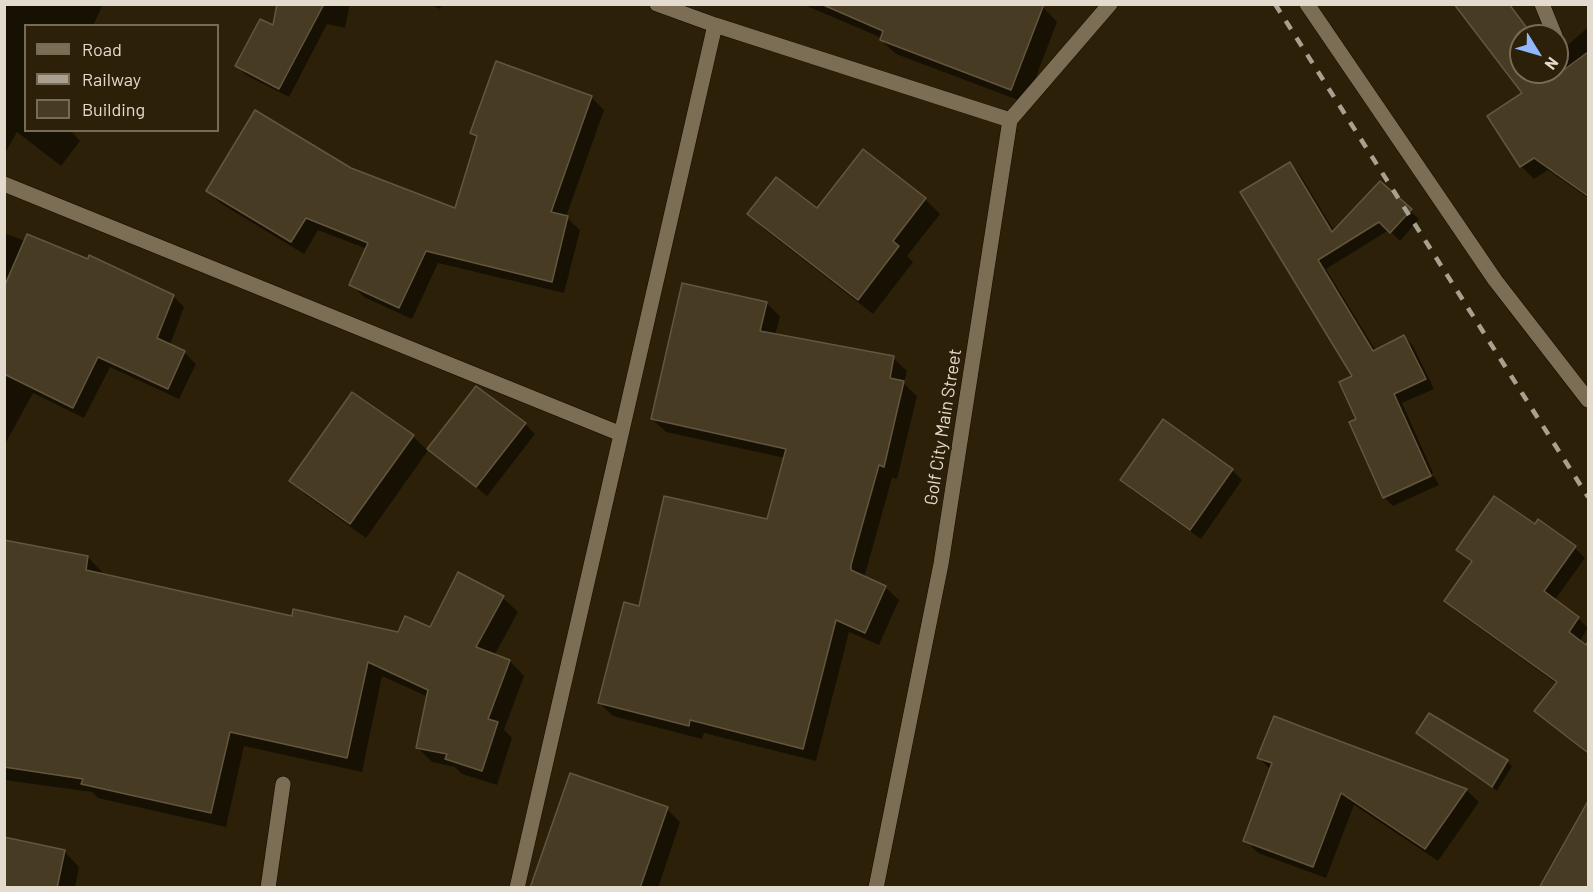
<!DOCTYPE html>
<style>
body{margin:0}
#map{position:relative;width:1593px;height:892px;overflow:hidden;background:#2c2009;font-family:Barlow,sans-serif}
canvas{display:block}
.frame{position:absolute;inset:0;border:6px solid #e3dbcd;pointer-events:none}
.legend{position:absolute;left:24px;top:24px;width:195px;height:108px;box-sizing:border-box;background:#2c2009;border:2px solid #756b57;margin:0;padding:8px 10px;list-style:none;font-size:18px;color:#e3dbcd}
.legend li{display:flex;align-items:center;gap:12px;height:30px}
.legend b{width:30px;border:2px solid #756b57}
.north{position:absolute;left:1509px;top:24px;width:60px;height:60px;box-sizing:border-box;background:#2c2009;border:2px solid #756b57;border-radius:50%;rotate:127deg;font-size:16px;font-weight:700;line-height:24px;text-align:center;color:#e3dbcd}
.north::after{content:'';display:block;margin:auto;width:21px;height:27px;background:#91b8fd;clip-path:polygon(50% 0,100% 100%,50% 72%,0 100%)}
</style>
<div id="map">
<canvas width="1593" height="892"></canvas>
<div class="frame"></div>
<ul class="legend">
<li><b style="height:8px;background:#7c6e55"></b>Road</li>
<li><b style="height:8px;background:#a9a08f"></b>Railway</li>
<li><b style="height:16px;background:#483b24"></b>Building</li>
</ul>
<div class="north">N</div>
</div>
<script>
const context = document.querySelector('canvas').getContext('2d');
context.lineJoin = 'round';
function paint(path, color) {
  context.fillStyle = color;
  context.fill(path, 'evenodd');
}
function toPath(rows) {
  const path = new Path2D();
  for (const r of rows) {
    path.moveTo(r[0], r[1]);
    for (let i = 2; i < r.length; i += 2) path.lineTo(r[i], r[i + 1]);
  }
  return path;
}
function strokePath(path, color, width, dash) {
  context.strokeStyle = color;
  context.lineWidth = width;
  context.lineCap = dash ? 'butt' : 'round';
  context.setLineDash(dash || []);
  context.stroke(path);
}
function write(font, color, halo, rows, align = 'center') {
  context.font = font + ' Barlow,sans-serif';
  context.lineWidth = 5;
  context.setLineDash([]);
  context.textBaseline = 'middle';
  context.strokeStyle = halo;
  context.fillStyle = color;
  for (const [text, x, y, turn = 0] of rows) {
    context.save();
    context.translate(x, y);
    context.rotate((+turn || 0) * Math.PI / 180);
    context.textAlign = isNaN(turn) ? turn : align;
    if (halo) context.strokeText(text, 0, 0);
    context.fillText(text, 0, 0);
    context.restore();
  }
}
paint(toPath([
 [4,4,103,4,93,26,26,26,26,130,70,130,80,141,61,166,17,132,4,155],
 [278,4,350,4,345,28,327,24,289,97,246,75,237,66,274,27],
 [428,4,442,4,440,9],
 [802,4,1036,4,1043,7,1057,22,1026,103,896,54,881,40,882,38],
 [1456,4,1510,4,1534,36,1521,36,1521,72,1557,72,1557,55,1588,27,1588,198,1548,170,1534,179,1521,166,1489,116,1524,94],
 [591,97,604,110,566,217,580,230,564,293,438,263,412,319,364,297,351,284,367,249,318,230,304,254,220,203,208,190,351,169,456,210,478,139,471,132],
 [863,151,925,199,940,214,907,256,913,262,873,314,764,229,749,214,817,211],
 [1290,164,1299,173,1335,232,1410,211,1419,219,1400,241,1389,230,1326,269,1376,351,1404,337,1413,346,1434,389,1402,403,1433,473,1386,495,1386,498,1434,476,1439,485,1393,506,1384,497,1358,420,1354,377,1243,193],
 [4,233,173,296,184,307,170,345,185,353,196,364,179,399,110,367,84,418,33,393,4,446],
 [766,303,780,316,775,336,893,358,907,371,904,384,917,396,897,479,892,478,864,578,885,587,899,600,879,645,849,632,816,761,704,733,702,739,613,716,599,703,640,608,768,521,785,458,666,432,652,419],
 [476,388,525,424,535,434,487,496,429,449,366,538,306,495,291,481,413,436,427,450],
 [1232,470,1242,480,1201,539,1132,490,1122,480],
 [1539,521,1575,548,1585,558,1554,601,1578,618,1588,628,1579,642,1588,649,1588,755,1536,711,1557,684,1456,611,1446,601,1473,563,1458,550,1535,526],
 [88,557,102,572,102,575,293,617,398,633,431,629,503,598,518,612,494,656,510,661,524,676,504,730,512,738,497,785,462,774,455,767,432,762,417,747,428,697,382,676,362,772,244,746,226,827,98,798,92,792,4,780,4,647],
 [1417,733,1507,761,1512,766,1497,791],
 [1259,758,1466,790,1479,802,1438,861,1354,805,1326,878,1258,853,1245,840,1271,770],
 [1588,804,1588,888,1540,888],
 [667,809,680,822,658,888,536,888],
 [4,839,65,852,79,867,75,888,4,888]
]), '#0007');
const building = toPath([
 [277,4,324,4,279,89,235,66,260,19,273,25,277,4],
 [821,4,1044,4,1011,90,880,40,883,31,821,4],
 [1454,4,1509,4,1533,36,1521,36,1521,72,1557,72,1557,67,1561,72,1588,52,1588,196,1534,158,1520,167,1487,116,1522,93,1454,4],
 [496,61,592,96,551,212,568,216,552,282,426,251,399,308,349,285,368,243,306,218,291,242,206,191,255,110,351,168,455,208,477,136,470,133,496,61],
 [863,149,926,198,893,241,899,246,858,300,747,214,776,177,817,208,863,149],
 [1290,162,1332,232,1380,181,1412,209,1390,233,1379,222,1318,260,1373,351,1404,335,1426,379,1394,394,1431,476,1383,498,1349,422,1356,419,1339,382,1352,376,1240,192,1290,162],
 [27,234,88,259,89,255,174,295,157,338,185,351,168,389,98,357,73,408,4,374,4,287,27,234],
 [682,283,767,302,760,331,894,356,890,378,904,381,884,467,879,465,851,565,851,570,886,586,865,633,836,620,803,749,690,720,689,726,598,703,624,602,639,606,664,496,767,519,786,449,651,419,682,283],
 [476,386,526,423,476,487,427,449,476,386],
 [352,392,414,435,350,524,289,481,352,392],
 [1163,419,1233,469,1190,530,1120,480,1163,419],
 [1494,496,1535,524,1538,519,1576,546,1544,591,1579,617,1569,632,1586,645,1588,641,1588,753,1534,711,1557,682,1444,601,1472,561,1456,550,1494,496],
 [4,540,88,556,86,570,292,616,293,609,398,632,405,616,430,627,458,572,504,596,476,647,510,660,488,719,498,722,482,771,445,759,447,754,416,748,428,690,368,662,347,758,230,732,211,813,81,784,83,779,4,767,4,540],
 [1429,713,1508,760,1492,787,1416,733,1429,713],
 [1274,716,1305,728,1467,789,1425,849,1341,793,1313,867,1243,841,1272,763,1257,758,1274,716],
 [570,773,668,807,640,888,530,888,570,773],
 [1588,801,1588,888,1539,888,1588,801],
 [4,837,65,850,57,888,4,888,4,837]
]);
paint(building, '#483b24');
strokePath(building, '#63563e', 1.5);
const lane = toPath([
 [1542,4,1555,36],
 [268,888,283,784]
]);
const street = toPath([
 [657,4,715,25,1010,120],
 [1307,4,1495,280,1588,400],
 [4,184,621,434],
 [517,888,715,25],
 [876,888,941,564,1010,120,1110,4]
]);
strokePath(lane, '#140900', 16);
strokePath(street, '#140900', 16);
strokePath(lane, '#7c6e55', 15);
strokePath(street, '#7c6e55', 15);
strokePath(toPath([
 [1275,4,1588,497]
]), '#a9a08f', 4.5, [10, 10]);
write('18px', '#e3dbcd', '#2c2009', [
 ["Golf City Main Street",943,427,-81]
]);
</script>
